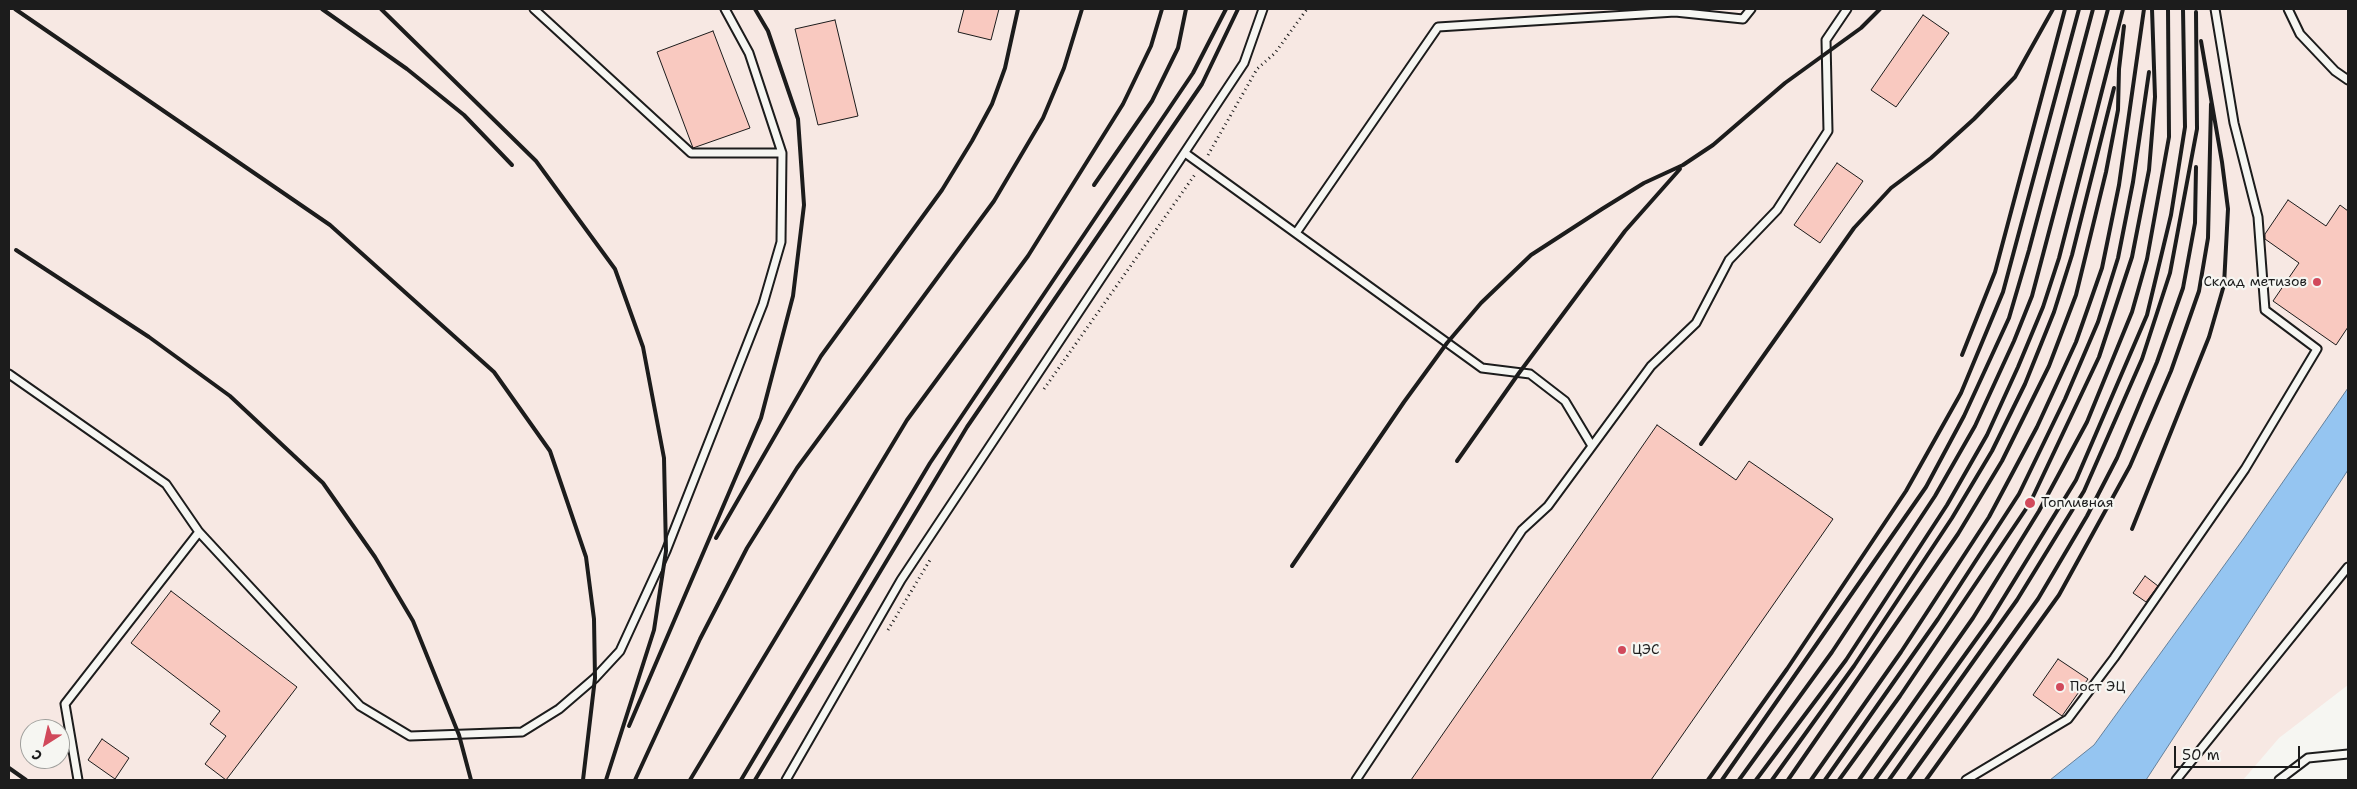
<!DOCTYPE html>
<meta charset="utf-8">
<style>
body{margin:0}
#map{position:relative;width:2357px;height:789px;overflow:hidden;background:#f6f6f2;font-family:"Shantell Sans",sans-serif}
canvas{display:block}
.frame{position:absolute;inset:0;border:10px solid #1c1c1c;pointer-events:none}
.north{position:absolute;left:20px;top:719px;width:50px;height:50px;box-sizing:border-box;background:#f6f6f2;border:1px solid #9f9f9c;border-radius:50%;rotate:215deg;font-size:14px;font-weight:700;line-height:20px;text-align:center;color:#1c1c1c}
.north::after{content:'';display:block;margin:auto;width:18px;height:22px;background:#d1495b;clip-path:polygon(50% 0,100% 100%,50% 72%,0 100%)}
.scale{position:absolute;left:2174px;top:746px;width:126px;height:22px;box-sizing:border-box;border:2px solid #1c1c1c;border-top:0;padding-left:6px;font-size:15px;line-height:18px;white-space:nowrap;color:#1c1c1c;-webkit-text-stroke:4px #f6f6f2;paint-order:stroke}
</style>
<div id="map">
<canvas width="2357" height="789"></canvas>
<div class="frame"></div>
<div class="north">С</div>
<div class="scale">50 m</div>
</div>
<script>
const context = document.querySelector('canvas').getContext('2d');
context.lineJoin = 'round';
function paint(path, color) {
  context.fillStyle = color;
  context.fill(path, 'evenodd');
}
function toPath(rows) {
  const path = new Path2D();
  for (const r of rows) {
    path.moveTo(r[0], r[1]);
    for (let i = 2; i < r.length; i += 2) path.lineTo(r[i], r[i + 1]);
  }
  return path;
}
function strokePath(path, color, width, dash) {
  context.strokeStyle = color;
  context.lineWidth = width;
  context.lineCap = dash ? 'butt' : 'round';
  context.setLineDash(dash || []);
  context.stroke(path);
}
function write(font, color, halo, rows, align = 'center') {
  context.font = font + ' "Shantell Sans",sans-serif';
  context.lineWidth = 4.5;
  context.setLineDash([]);
  context.textBaseline = 'middle';
  context.strokeStyle = halo;
  context.fillStyle = color;
  for (const [text, x, y, turn = 0] of rows) {
    context.save();
    context.translate(x, y);
    context.rotate((+turn || 0) * Math.PI / 180);
    context.textAlign = isNaN(turn) ? turn : align;
    if (halo) context.strokeText(text, 0, 0);
    context.fillText(text, 0, 0);
    context.restore();
  }
}
paint(toPath([
 [9,9,2348,9,2348,685,2279,738,2243,780,9,780],
 [30,729,60,729,60,759,30,759]
]), '#f7e8e3');
const water = toPath([
 [2348,388,2348,470,2146,780,2050,780,2094,745,2244,538,2348,388]
]);
paint(water, '#95c5f1');
strokePath(water, '#65819c', 1);
const building = toPath([
 [964,9,999,9,991,40,958,32,964,9],
 [1923,15,1949,33,1896,107,1871,90,1923,15],
 [835,20,858,116,818,125,795,29,835,20],
 [713,31,750,128,693,148,657,52,713,31],
 [1837,163,1863,181,1820,243,1794,225,1837,163],
 [2288,200,2326,226,2340,205,2348,211,2348,327,2336,345,2273,301,2299,263,2265,239,2265,234,2288,200],
 [1657,425,1736,480,1749,461,1833,519,1651,780,1411,780,1657,425],
 [2145,576,2158,586,2146,602,2133,593,2145,576],
 [171,591,297,687,226,780,205,764,226,736,210,724,220,711,131,643,171,591],
 [2058,659,2088,679,2062,716,2033,695,2058,659],
 [102,739,129,758,115,779,88,760,102,739]
]);
paint(building, '#f9c9c0');
strokePath(building, '#1c1c1c', 1);
const lane = toPath([
 [534,9,691,153,782,153],
 [2288,9,2300,34,2335,71,2348,80],
 [1185,153,1482,368,1530,374,1565,401,1592,446],
 [1296,233,1438,27,1675,12,1743,19,1751,9],
 [9,374,166,484,199,532,360,706,410,736,522,732,559,709,595,678,620,651,666,551,763,304,781,242,782,153,749,53,725,9],
 [78,780,65,704,199,532],
 [786,780,901,580,1244,63,1263,9],
 [1356,780,1522,530,1548,506,1651,366,1696,323,1729,260,1777,210,1828,131,1826,40,1847,9],
 [1966,780,2068,719,2114,658,2245,469,2317,349,2265,310,2258,217,2234,123,2215,9],
 [2176,780,2348,567],
 [2279,780,2308,758,2348,754]
]);
strokePath(lane, '#1c1c1c', 11);
strokePath(toPath([
 [1208,155,1257,69,1275,53,1307,9],
 [1044,389,1196,173],
 [888,630,930,560]
]), '#1c1c1c', 3, [1, 4]);
strokePath(lane, '#f6f6f2', 7);
strokePath(toPath([
 [15,9,330,225,494,372,550,451,586,557,594,619,595,678,583,780],
 [322,9,407,69,464,115,512,165],
 [381,9,536,161,615,269,643,347,664,458,666,551,654,630,606,780],
 [1094,185,1152,101,1178,48,1186,9],
 [16,250,149,337,230,396,323,483,375,557,413,621,459,735,471,780],
 [1962,355,1995,272,2065,9],
 [1701,444,1854,228,1891,188,1931,158,1974,119,2015,77,2053,9],
 [1457,461,1519,373,1625,231,1680,169],
 [2132,529,2209,337,2224,285,2228,209,2222,162,2201,41],
 [716,538,821,356,942,190,972,141,992,104,1005,68,1018,9],
 [1292,566,1404,402,1447,343,1481,303,1531,255,1602,209,1644,183,1683,165,1713,145,1785,83,1861,28,1880,9],
 [629,726,761,418,793,296,804,205,798,119,768,31,755,9],
 [9,768,26,780],
 [635,780,700,639,747,548,797,468,994,201,1043,118,1064,68,1082,9],
 [690,780,907,420,1028,256,1123,104,1151,46,1162,9],
 [741,780,930,463,1193,73,1226,9],
 [755,780,967,427,1202,84,1238,9],
 [1708,780,1787,669,1906,491,1961,393,2003,292,2079,9],
 [1722,780,1926,487,1964,416,2009,318,2029,250,2093,9],
 [1739,780,1832,652,1935,496,1975,426,2014,341,2032,296,2108,9],
 [1756,780,1846,660,1947,505,1987,435,2018,367,2043,307,2059,258,2123,9],
 [1772,780,1854,666,1952,518,1992,451,2025,384,2054,312,2072,255,2114,88],
 [1788,780,1958,534,2002,461,2049,366,2076,295,2106,172,2118,110,2119,69,2124,26],
 [1811,780,1901,652,1989,517,2037,427,2076,342,2102,268,2119,185,2144,9],
 [1825,780,1938,619,2019,494,2065,399,2098,322,2118,258,2133,182,2149,72],
 [1839,780,1900,696,2030,503,2099,357,2132,257,2149,170,2155,97,2152,9],
 [1859,780,1973,618,2039,511,2087,422,2132,312,2147,259,2169,137,2168,9],
 [1875,780,1990,620,2076,480,2147,315,2171,215,2185,127,2183,9],
 [1889,780,2017,600,2084,491,2142,359,2170,273,2197,129,2196,12],
 [1908,780,2038,599,2087,516,2117,458,2157,362,2183,288,2195,223,2196,167],
 [1926,780,2059,595,2130,466,2171,371,2199,291,2208,238,2211,104]
]), '#1c1c1c', 4);
for (const [x, y, r, color] of [
 [2317,282,5,"#d1495b"],
 [2030,503,6,"#d1495b"],
 [1622,650,5,"#d1495b"],
 [2060,687,5,"#d1495b"]
]) {
  const dot = new Path2D();
  dot.arc(x, y, r, 0, 2 * Math.PI);
  context.fillStyle = color;
  context.fill(dot);
  strokePath(dot, '#f6f6f2', 2);
}
write('14px', '#1c1c1c', '#f6f6f2', [
 ["Склад метизов",2307,282,"right"],
 ["Топливная",2041,503],
 ["ЦЭС",1632,650],
 ["Пост ЭЦ",2070,687]
], 'left');
</script>
